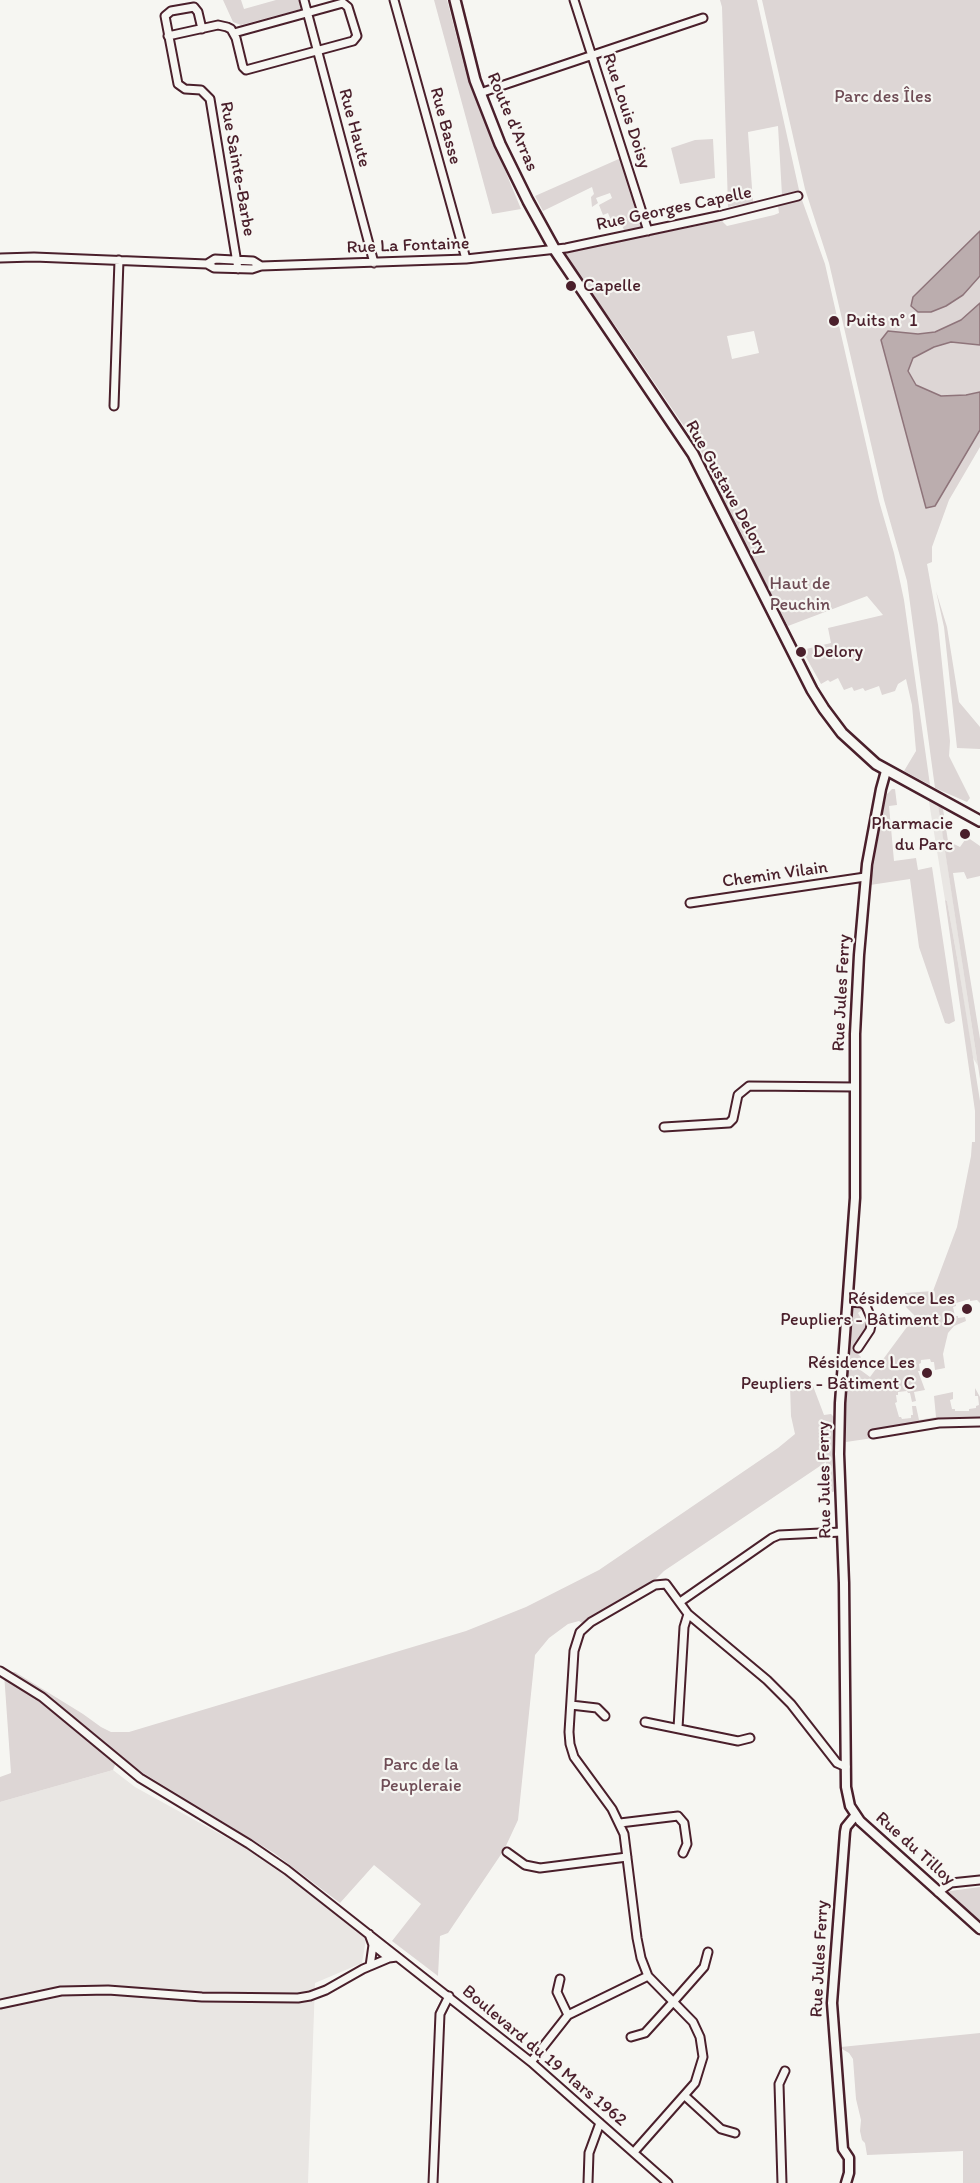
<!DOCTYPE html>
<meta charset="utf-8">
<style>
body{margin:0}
canvas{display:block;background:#f6f6f2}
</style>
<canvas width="980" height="2183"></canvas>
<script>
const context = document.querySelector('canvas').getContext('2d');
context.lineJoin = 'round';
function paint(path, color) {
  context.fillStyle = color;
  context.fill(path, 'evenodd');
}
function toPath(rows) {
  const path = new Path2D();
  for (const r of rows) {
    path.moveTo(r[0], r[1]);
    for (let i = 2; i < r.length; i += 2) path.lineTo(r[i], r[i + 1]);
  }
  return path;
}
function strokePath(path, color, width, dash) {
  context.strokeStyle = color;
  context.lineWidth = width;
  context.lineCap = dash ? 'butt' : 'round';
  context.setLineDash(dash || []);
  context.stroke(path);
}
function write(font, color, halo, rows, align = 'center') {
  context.font = font + ' Itim,sans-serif';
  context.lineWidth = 4.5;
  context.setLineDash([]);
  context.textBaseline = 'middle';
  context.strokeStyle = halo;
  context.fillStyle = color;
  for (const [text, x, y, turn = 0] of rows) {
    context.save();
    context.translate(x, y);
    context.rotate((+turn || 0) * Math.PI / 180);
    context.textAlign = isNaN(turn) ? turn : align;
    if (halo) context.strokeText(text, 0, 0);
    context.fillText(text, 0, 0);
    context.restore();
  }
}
paint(toPath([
 [930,800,938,805,941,823,978,1066,973,1058,971,1048,958,963,947,901,945,900,929,802],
 [113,1770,135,1787,267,1860,366,1939,362,1963,315,1983,308,2183,0,2183,0,1802]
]), '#e9e6e3');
paint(toPath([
 [223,0,241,0,244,9,276,0,299,0,301,9,241,25,233,22],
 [434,0,447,0,468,81,521,209,492,214],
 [720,0,757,0,799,190,782,195,778,126,748,132,753,202,728,207,722,7],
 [762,0,980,0,980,447,949,500,932,547,932,562,927,564,938,625,950,741,949,756,970,798,967,802,935,788,907,581,884,500,829,263,805,189],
 [713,139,715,178,680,184,671,148,695,140],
 [621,158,643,222,641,227,624,230,621,223,613,225,608,213,603,215,599,205,612,198,610,193,596,198,598,203,592,207,591,197,594,194,592,187,543,211,535,196],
 [802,200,825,264,879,501,894,553,904,600,930,785,904,771,916,751,912,705,906,679,898,684,895,691,882,695,879,686,865,691,863,688,854,691,852,687,844,690,838,678,830,682,828,680,821,684,802,650,831,643,828,628,883,615,867,596,788,626,712,480,713,474,701,451,617,328,566,258,566,252,722,221,727,226,774,215,779,213,778,206],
 [754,331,759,353,732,359,727,336],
 [936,591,947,627,959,702,980,727,980,749,957,748,944,627],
 [892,789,895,789,897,805,889,806,894,861,916,858,918,870,932,867,955,1021,949,1024,945,1023,919,947,910,879,870,885,884,806,887,794],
 [938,805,943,809,948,841,960,847,967,837,980,846,980,876,967,879,964,872,953,873,980,1039,980,1079],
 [945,900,947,901,958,963,980,1101,980,1303,977,1300,970,1301,970,1299,956,1303,956,1306,953,1307,955,1316,958,1316,958,1318,965,1317,966,1321,954,1326,948,1333,943,1354,945,1368,935,1370,934,1362,931,1362,930,1359,921,1360,921,1363,919,1364,920,1371,918,1371,925,1390,914,1392,916,1401,912,1402,910,1393,908,1393,907,1391,898,1392,898,1395,896,1395,897,1402,895,1403,899,1417,901,1417,902,1419,911,1418,911,1415,913,1415,912,1406,916,1406,919,1420,936,1417,934,1396,953,1392,953,1399,950,1400,952,1409,955,1409,955,1411,969,1411,969,1409,976,1408,976,1406,979,1405,978,1396,975,1396,975,1388,980,1397,980,1420,872,1432,873,1438,846,1442,846,1402,853,1308,863,1309,858,1313,863,1322,868,1321,869,1325,857,1346,856,1352,861,1357,855,1366,870,1377,915,1316,906,1307,905,1293,933,1291,957,1227,971,1156,972,1142,975,1142,975,1111],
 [790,1385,813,1386,824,1415,831,1414,834,1417,835,1491,828,1494,826,1462,664,1571,656,1579,582,1623,579,1621,568,1624,549,1638,535,1655,518,1820,504,1850,448,1933,440,1936,438,1976,392,1941,421,1904,374,1865,340,1903,274,1853,143,1773,44,1696,7,1672,15,1672,83,1714,101,1727,111,1732,129,1732,466,1631,526,1607,599,1570,778,1448,795,1434,791,1416],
 [4,1673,42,1697,117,1760,113,1770,0,1802,0,1777,11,1773],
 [980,1887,980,1925,945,1895,950,1891],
 [980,2033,980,2183,963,2183,963,2151,867,2155,865,2143,862,2140,860,2131,861,2120,856,2099,853,2059,849,2053,842,2049,841,2047]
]), '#ddd6d5');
const water = toPath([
 [980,231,980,276,963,295,946,306,931,312,918,312,911,306,913,297,980,231],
 [980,303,980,345,951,342,934,347,913,358,908,371,916,385,941,396,966,395,980,392,980,430,935,506,926,508,881,340,888,331,918,334,935,332,961,320,980,303]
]);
paint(water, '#bbadae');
strokePath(water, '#8e747a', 1.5);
const minor = toPath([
 [304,0,374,263],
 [394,0,466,259],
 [574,0,648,231],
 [202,29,198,12,194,7,171,11,165,16,178,84,185,89,201,90,210,99,238,269],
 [168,36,218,25,227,27,231,29,236,38,243,67,246,70,353,41,357,36,348,7,343,3,234,33],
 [480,93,703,18],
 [0,258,34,257,207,264,214,268,252,269,261,266,466,259,566,248,722,215,798,196],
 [207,264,215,259,253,261,261,266],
 [114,406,119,260],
 [690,903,865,877],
 [664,1127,729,1123,733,1119,738,1095,749,1086,855,1087],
 [848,1302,862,1303,866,1306,872,1320,870,1330,858,1348],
 [873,1434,939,1423,980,1422],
 [680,1602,772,1538,779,1535,842,1532],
 [0,1671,42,1697,140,1778,249,1844,287,1870,531,2062,668,2183],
 [571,1705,597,1708,605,1716],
 [645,1722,738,1741,750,1738],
 [678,1728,684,1627,688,1614],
 [620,1823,678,1816,684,1823,687,1844,683,1853],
 [507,1852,525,1865,540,1868,627,1857],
 [938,1892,951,1883,980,1880],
 [369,1934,373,1945,389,1958],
 [370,1966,373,1945],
 [560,1979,557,1992,568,2015],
 [0,2004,61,1991,108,1990,202,1997,298,1998,310,1996,326,1990,363,1969,389,1958,397,1957],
 [631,2037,645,2033,674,2001,704,1967,708,1952],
 [531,2062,568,2015,648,1976],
 [685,2096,721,2129,735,2133],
 [634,2152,695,2083,703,2057,700,2037,693,2022,648,1976,641,1958,637,1938,624,1834,612,1809,574,1757,570,1744,569,1732,574,1651,580,1632,591,1622,655,1585,666,1584,688,1614,767,1680,791,1704,837,1763,846,1767],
 [433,2183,440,2014,449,1996],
 [588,2183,589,2153,600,2123],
 [782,2183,779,2084,785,2071]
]);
const tertiary = toPath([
 [886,771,881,789,867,864,859,955,855,1034,855,1198,840,1403,839,1454,844,1583,846,1787,850,1806,860,1821,980,1929],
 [846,2183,849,2173,849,2158,843,2149,832,2003,845,1832,846,1827,855,1816]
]);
const secondary = toPath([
 [455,0,475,80,500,144,528,201,555,250,693,454,812,690,824,709,842,733,876,764,980,821]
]);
strokePath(minor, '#4a1f2b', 11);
strokePath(tertiary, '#4a1f2b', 13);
strokePath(secondary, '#4a1f2b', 14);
strokePath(minor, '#f6f6f2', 7);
strokePath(tertiary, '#f6f6f2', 8);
strokePath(secondary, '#f6f6f2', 9);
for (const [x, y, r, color] of [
 [571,286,6,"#4a1f2b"],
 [834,321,6,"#4a1f2b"],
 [801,652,6,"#4a1f2b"],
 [965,834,6,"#4a1f2b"],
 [967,1309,6,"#4a1f2b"],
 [927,1373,6,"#4a1f2b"]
]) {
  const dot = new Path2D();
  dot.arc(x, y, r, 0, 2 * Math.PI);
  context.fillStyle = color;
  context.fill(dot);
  strokePath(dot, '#f6f6f2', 2);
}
write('18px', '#6f4d56', '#f6f6f2', [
 ["Parc des Îles",883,97],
 ["Haut de",800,584],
 ["Peuchin",800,605],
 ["Parc de la",421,1765],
 ["Peupleraie",421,1786]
]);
write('18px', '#4a1f2b', '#f6f6f2', [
 ["Rue Louis Doisy",626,111,72],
 ["Route d'Arras",512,122,67],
 ["Rue Basse",445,126,75],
 ["Rue Haute",354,128,75],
 ["Rue Sainte-Barbe",237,169,80],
 ["Rue Georges Capelle",674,209,-12],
 ["Rue La Fontaine",408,246,-2],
 ["Rue Gustave Delory",726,488,61],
 ["Chemin Vilain",775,875,-8],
 ["Rue Jules Ferry",842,993,-87],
 ["Rue Jules Ferry",825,1480,-91],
 ["Rue du Tilloy",915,1849,42],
 ["Rue Jules Ferry",820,1959,-87],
 ["Boulevard du 19 Mars 1962",544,2056,40]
]);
write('18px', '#4a1f2b', '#f6f6f2', [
 ["Capelle",583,286],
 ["Puits n° 1",846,321],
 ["Delory",813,652],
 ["Pharmacie",953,824,"right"],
 ["du Parc",953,845,"right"],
 ["Résidence Les",955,1299,"right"],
 ["Peupliers - Bâtiment D",955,1320,"right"],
 ["Résidence Les",915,1363,"right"],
 ["Peupliers - Bâtiment C",915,1384,"right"]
], 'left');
</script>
